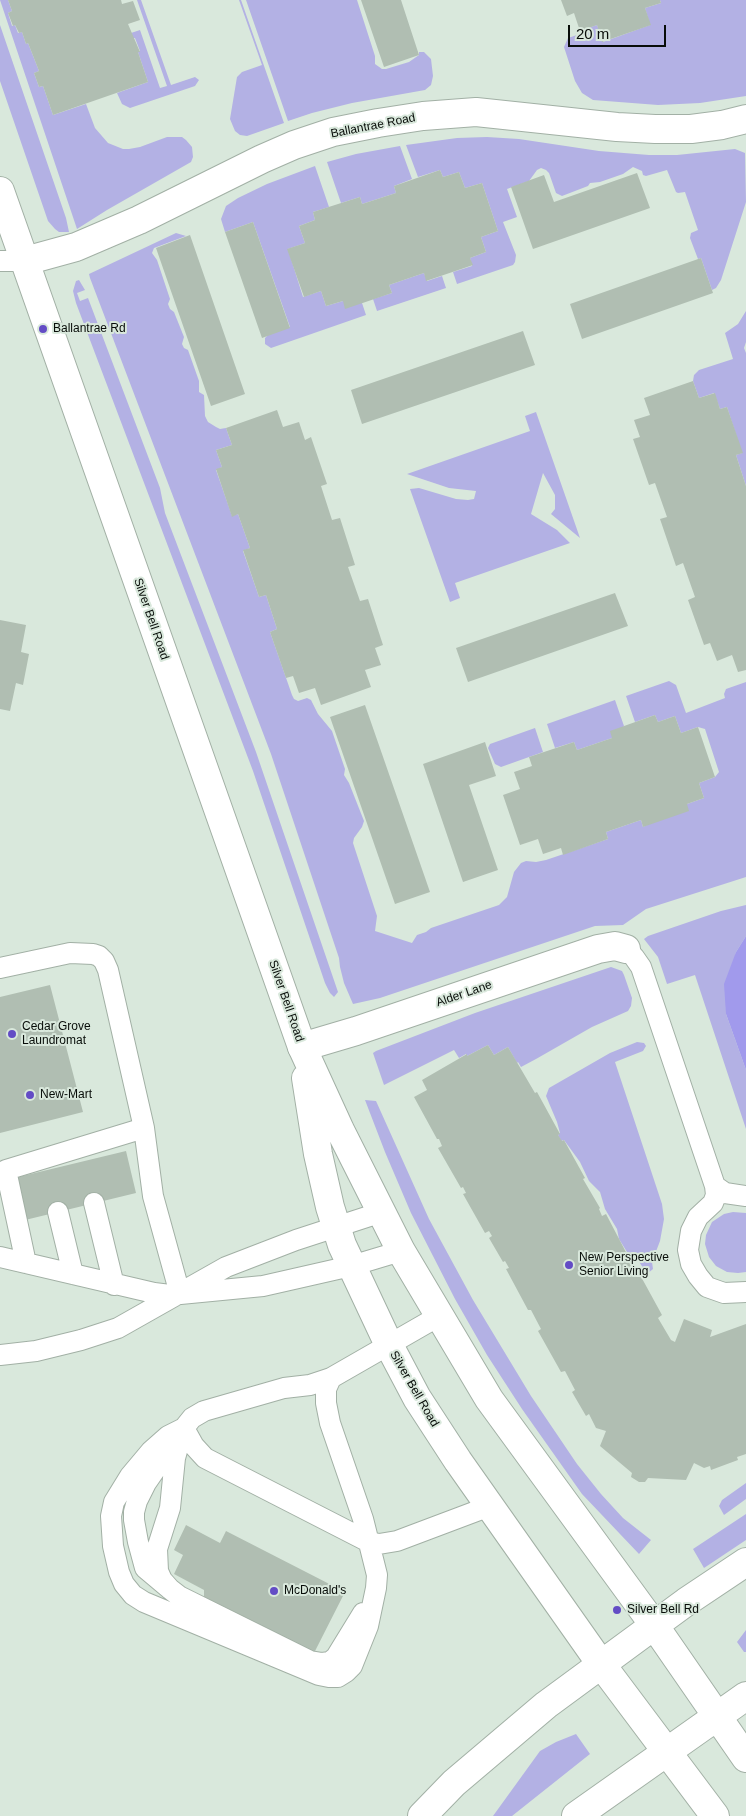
<!DOCTYPE html>
<style>
body{margin:0}
#map{position:relative;width:746px;height:1816px;overflow:hidden;background:#d9e8dc;font-family:Helvetica,sans-serif}
canvas{display:block}
.scale{position:absolute;left:568px;top:25px;width:98px;height:22px;box-sizing:border-box;border:2px solid #080d09;border-top:0;padding-left:6px;font-size:15px;line-height:18px;white-space:nowrap;color:#080d09;-webkit-text-stroke:4px #d9e8dc;paint-order:stroke}
</style>
<div id="map">
<canvas width="746" height="1816"></canvas>
<div class="scale">20 m</div>
</div>
<script>
const context = document.querySelector('canvas').getContext('2d');
context.lineJoin = 'round';
function paint(path, color) {
  context.fillStyle = color;
  context.fill(path, 'evenodd');
}
function toPath(rows) {
  const path = new Path2D();
  for (const r of rows) {
    path.moveTo(r[0], r[1]);
    for (let i = 2; i < r.length; i += 2) path.lineTo(r[i], r[i + 1]);
  }
  return path;
}
function strokePath(path, color, width, dash) {
  context.strokeStyle = color;
  context.lineWidth = width;
  context.lineCap = dash ? 'butt' : 'round';
  context.setLineDash(dash || []);
  context.stroke(path);
}
function write(font, color, halo, rows, align = 'center') {
  context.font = font + ' Helvetica,sans-serif';
  context.lineWidth = 4;
  context.setLineDash([]);
  context.textBaseline = 'middle';
  context.strokeStyle = halo;
  context.fillStyle = color;
  for (const [text, x, y, turn = 0] of rows) {
    context.save();
    context.translate(x, y);
    context.rotate((+turn || 0) * Math.PI / 180);
    context.textAlign = isNaN(turn) ? turn : align;
    if (halo) context.strokeText(text, 0, 0);
    context.fillText(text, 0, 0);
    context.restore();
  }
}
paint(toPath([
 [0,0,8,0,12,11,8,13,12,26,15,25,18,33,22,32,26,44,28,43,39,71,34,73,39,87,43,86,53,115,86,104,95,128,108,143,123,149,129,149,140,147,167,137,182,137,186,140,192,147,193,157,191,162,107,210,77,229],
 [137,0,141,0,171,85,195,77,199,80,195,86,130,108,122,104,117,93,148,82,138,52,140,51,135,38,133,38,131,33,140,30,160,88,167,86],
 [239,0,241,0,284,123,247,136,240,135,235,131,230,119,237,77,242,72,262,65],
 [246,0,357,0,375,56,375,64,382,69,386,69,409,62,419,55,419,52,424,52,431,59,433,76,431,85,425,90,352,103,312,113,288,121],
 [660,0,746,0,746,96,700,103,658,105,593,100,582,93,575,81,564,47,568,38,589,31,588,28,597,25,603,42,650,25,645,8,661,3],
 [0,25,66,218,69,232,59,232,55,229,48,221,0,81],
 [487,137,519,139,599,151,649,155,677,155,735,149,745,153,746,202,721,280,716,288,712,290,701,258,698,259,690,238,691,233,698,230,685,192,678,193,676,192,667,170,646,176,643,175,642,171,633,167,623,174,600,182,590,183,588,186,562,196,556,193,549,173,546,170,541,168,537,170,529,181,507,189,517,217,503,222,516,255,515,262,513,265,457,284,453,272,472,266,470,258,486,252,481,237,498,231,482,183,465,188,459,172,443,177,440,170,418,177,406,145,457,138],
 [400,146,412,179,394,186,396,193,362,204,360,197,341,203,327,162,356,154],
 [315,166,329,207,313,212,315,220,299,226,305,243,288,249,303,297,321,291,326,306,343,301,362,303,366,315,271,348,265,344,265,338,268,335,290,327,253,222,225,232,221,219,226,206,238,198,267,184],
 [176,233,186,236,154,248,152,253,157,260,170,299,168,304,170,309,174,312,184,337,182,344,184,348,188,350,199,381,199,392,204,395,205,416,208,422,216,427,220,429,226,428,232,445,216,450,222,467,216,470,232,516,238,514,250,548,243,551,259,597,266,595,277,629,270,632,292,695,294,699,298,701,307,698,311,700,318,714,332,731,345,769,344,775,349,783,364,821,362,827,354,838,353,843,377,916,375,931,412,943,417,935,426,932,431,928,499,905,507,897,514,872,521,863,526,861,536,862,546,860,608,839,606,832,641,820,643,827,687,804,704,798,699,783,715,777,719,772,705,729,698,727,681,733,675,716,658,722,655,715,635,722,626,696,669,681,676,685,686,713,725,698,724,694,726,689,746,682,746,877,646,909,623,925,595,926,380,998,353,1004,344,983,340,967,339,958,271,754,90,278,89,274],
 [424,273,427,281,442,276,446,288,377,311,373,299,392,293,389,285],
 [79,280,85,290,77,293,80,301,88,298,160,488,165,513,256,752,338,992,334,997,330,993,325,983,253,771,76,303,73,291,76,281],
 [746,311,746,342,744,348,746,353,746,486,736,455,742,453,727,407,720,409,714,393,699,398,693,381,694,375,699,370,733,359,725,333,738,324],
 [536,412,580,538,551,514,555,509,555,495,543,473,531,514,557,530,570,543,455,583,460,598,450,602,410,489,419,488,456,499,468,500,474,499,476,491,449,488,407,474,530,431,525,416],
 [615,700,624,726,612,738,577,750,574,742,555,748,547,724],
 [535,728,543,752,501,767,495,764,488,748,490,744],
 [746,905,746,936,736,952,726,1014,746,1070,746,1129,695,975,667,984,658,957,644,939,648,936,721,911],
 [611,967,622,971,624,975,632,998,631,1006,628,1011,592,1027,536,1059,521,1067,518,1062,517,1063,508,1047,494,1055,488,1045,467,1056,466,1054,459,1058,454,1050,384,1085,373,1053,376,1051,475,1013],
 [637,1042,644,1043,646,1046,643,1051,615,1062,662,1204,664,1219,660,1241,652,1262,653,1269,647,1274,636,1257,627,1252,619,1239,617,1229,605,1209,600,1192,589,1181,580,1162,564,1140,561,1141,558,1135,560,1133,557,1122,546,1096,549,1088,610,1053],
 [365,1100,376,1101,429,1219,473,1300,531,1396,577,1464,601,1494,623,1518,651,1540,639,1554,582,1494,522,1409,487,1355,455,1299,411,1213,385,1152],
 [733,1212,746,1213,746,1272,738,1273,727,1272,716,1266,709,1257,705,1244,706,1235,712,1222,724,1214],
 [746,1483,746,1499,724,1515,719,1506,722,1500],
 [746,1514,746,1540,704,1568,693,1549],
 [746,1630,746,1652,744,1652,737,1642],
 [576,1734,590,1754,512,1816,493,1816,540,1751,556,1742]
]), '#b3b1e4');
paint(toPath([
 [746,936,746,1070,726,1014,724,984,736,952]
]), '#a19aec');
paint(toPath([
 [8,0,121,0,122,4,133,1,140,20,128,24,140,52,138,52,148,82,53,115,43,86,39,87,34,73,39,71,28,43,26,44,22,32,19,33,15,25,13,26,8,13,12,11],
 [361,0,401,0,419,55,384,67],
 [561,0,660,0,661,3,645,8,651,25,602,42,597,25,580,31,574,13,567,16],
 [440,170,443,177,459,172,465,188,482,183,498,231,481,237,486,252,470,258,473,265,426,281,424,273,389,285,392,293,345,309,343,301,326,306,321,291,304,297,287,249,305,243,299,226,315,220,313,212,360,197,362,204,396,193,394,186],
 [637,173,650,208,533,249,511,187,544,175,554,202],
 [253,222,290,328,262,338,225,232],
 [190,235,245,394,211,406,156,248],
 [701,258,713,293,582,339,570,304],
 [523,331,535,365,362,424,351,390],
 [693,381,699,398,715,393,720,409,727,407,743,453,736,455,746,486,746,670,738,672,732,655,717,661,710,643,704,645,688,600,695,597,683,563,676,566,660,519,667,517,655,483,649,485,633,439,640,437,634,420,650,415,644,398],
 [277,410,283,427,299,422,305,440,311,437,327,484,321,486,332,520,340,518,355,565,348,567,360,601,368,599,383,645,375,648,381,665,365,670,371,687,321,705,315,688,299,693,293,676,286,678,270,632,277,629,266,595,259,597,243,550,250,548,238,514,232,517,216,469,222,467,216,450,232,445,226,428],
 [615,593,628,626,468,682,456,648],
 [0,620,26,625,21,652,29,654,23,685,16,683,10,711,0,709],
 [365,705,430,892,395,904,330,717],
 [655,715,658,722,675,716,681,733,698,727,715,777,699,783,704,798,687,804,689,811,643,827,641,820,606,832,608,839,563,855,561,848,543,854,538,839,520,845,503,795,520,789,514,772,532,766,529,757,574,742,577,750,612,738,610,731],
 [485,742,496,776,469,785,498,870,463,882,423,764],
 [50,985,83,1112,0,1133,0,997],
 [488,1045,494,1055,508,1047,535,1093,537,1092,560,1134,558,1135,562,1141,564,1140,585,1178,583,1179,600,1208,599,1209,602,1216,606,1214,628,1256,626,1257,636,1274,639,1273,662,1315,658,1318,671,1340,675,1342,684,1319,712,1330,710,1337,746,1324,746,1454,737,1457,738,1460,711,1470,710,1466,704,1468,694,1463,686,1480,648,1478,645,1482,639,1482,631,1477,632,1473,600,1446,606,1431,596,1428,589,1414,586,1416,572,1392,575,1390,565,1371,561,1372,538,1331,541,1329,531,1310,528,1310,506,1269,509,1268,505,1261,503,1262,489,1238,492,1236,489,1231,485,1233,463,1194,466,1193,463,1187,461,1188,438,1148,442,1146,439,1139,437,1139,414,1097,427,1090,422,1080,467,1054,467,1056],
 [126,1151,136,1193,21,1221,10,1179],
 [186,1525,220,1543,226,1531,345,1592,313,1655,204,1599,204,1590,174,1574,183,1555,174,1550]
]), '#b0beb2');
const service = toPath([
 [0,261,25,261],
 [626,949,634,957,641,967,715,1186,716,1195,713,1203,698,1217,691,1231,688,1250,691,1264,698,1276,707,1287,724,1293,746,1292],
 [0,968,70,953,93,954,99,956,104,961,108,970,144,1128,153,1196,180,1294],
 [715,1186,725,1193,746,1196],
 [94,1203,114,1285],
 [58,1212,73,1274],
 [0,1257,154,1293,170,1295,263,1286,351,1266,401,1251],
 [26,1263,6,1170,144,1128],
 [0,1355,36,1351,81,1340,118,1328,226,1267,296,1240,382,1212],
 [331,1378,439,1316],
 [184,1428,194,1446,205,1458,369,1542,379,1544,397,1541,490,1506],
 [180,1440,175,1458,170,1508,157,1549,158,1571,162,1580,170,1589,179,1596,310,1661,322,1663,330,1662,336,1657,363,1613],
 [170,1589,145,1568,138,1542,134,1520,134,1512,137,1501,146,1483,184,1428,192,1418,204,1411,284,1388,310,1385,331,1378,326,1389,326,1403,330,1423,363,1519,377,1575,376,1588,368,1626,352,1666,346,1672,338,1677,329,1677,319,1675,144,1602,133,1595,124,1584,119,1572,113,1546,111,1516,114,1502,130,1476,151,1451,168,1436,184,1428]
]);
const minor = toPath([
 [25,261,76,247,139,220,262,159,294,145,333,132,378,123,423,116,476,112,617,127,655,129,691,129,722,125,746,119],
 [302,1047,356,1031,598,949,615,946,626,949]
]);
const tertiary = toPath([
 [0,191,302,1047,340,1130,401,1251,489,1399,654,1625,746,1758],
 [306,1078,318,1154,330,1207,342,1245,389,1345,417,1398,458,1461,601,1664,715,1816],
 [422,1816,454,1783,546,1705,686,1602,746,1562],
 [576,1816,746,1696]
]);
strokePath(service, '#a2b0a5', 22);
strokePath(minor, '#a2b0a5', 30);
strokePath(tertiary, '#a2b0a5', 30);
strokePath(service, '#fff', 20);
strokePath(minor, '#fff', 28);
strokePath(tertiary, '#fff', 28);
for (const [x, y, r, color] of [
 [43,329,5,"#634cc5"],
 [12,1034,5,"#634cc5"],
 [30,1095,5,"#634cc5"],
 [569,1265,5,"#634cc5"],
 [274,1591,5,"#634cc5"],
 [617,1610,5,"#634cc5"]
]) {
  const dot = new Path2D();
  dot.arc(x, y, r, 0, 2 * Math.PI);
  context.fillStyle = color;
  context.fill(dot);
  strokePath(dot, '#d9e8dc', 2);
}
write('12px', '#080d09', '#d9e8dc', [
 ["Ballantrae Road",373,126,-11],
 ["Silver Bell Road",151,619,71],
 ["Alder Lane",464,994,-19],
 ["Silver Bell Road",286,1001,71],
 ["Silver Bell Road",414,1389,60]
]);
write('12px', '#080d09', '#d9e8dc', [
 ["Ballantrae Rd",53,329],
 ["Cedar Grove",22,1027],
 ["Laundromat",22,1041],
 ["New-Mart",40,1095],
 ["New Perspective",579,1258],
 ["Senior Living",579,1272],
 ["McDonald's",284,1591],
 ["Silver Bell Rd",627,1610]
], 'left');
</script>
